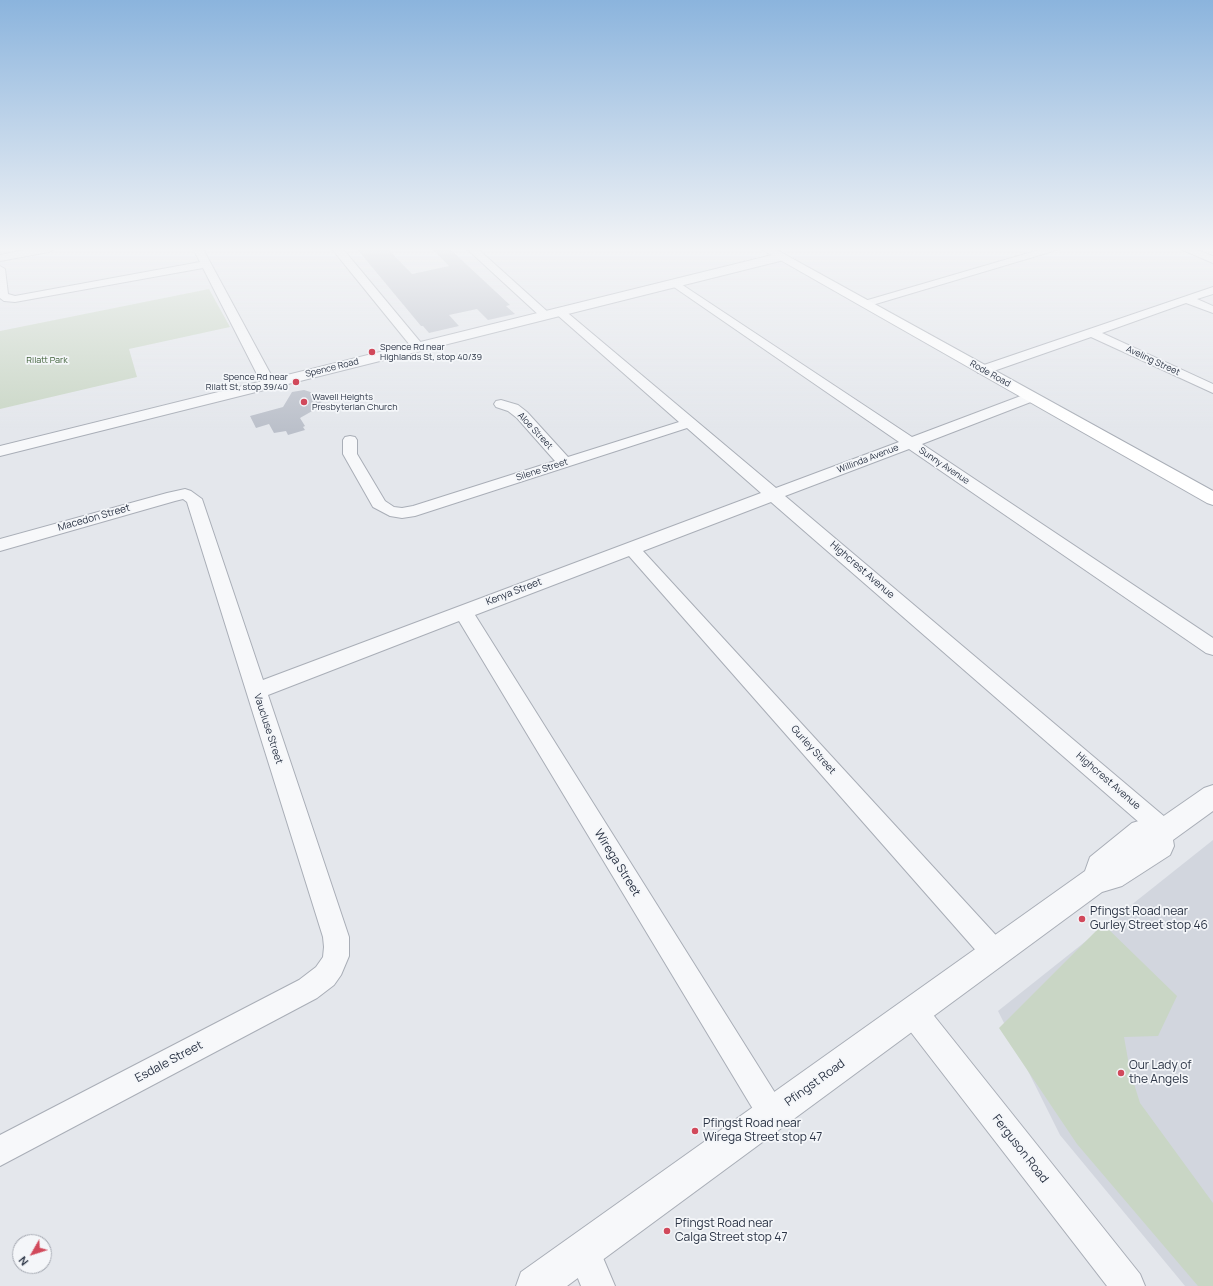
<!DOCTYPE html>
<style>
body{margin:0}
#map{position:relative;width:1213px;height:1286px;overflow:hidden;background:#e4e7ec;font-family:Manrope,sans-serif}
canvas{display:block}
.north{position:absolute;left:12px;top:1234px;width:40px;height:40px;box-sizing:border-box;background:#f4f6f9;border:1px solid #a4a8b1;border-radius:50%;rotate:231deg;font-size:11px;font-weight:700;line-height:16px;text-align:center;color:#2b3445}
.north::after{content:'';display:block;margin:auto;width:14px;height:18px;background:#d1495b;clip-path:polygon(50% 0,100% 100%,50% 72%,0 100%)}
</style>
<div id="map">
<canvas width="1213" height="1286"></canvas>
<div class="north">N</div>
</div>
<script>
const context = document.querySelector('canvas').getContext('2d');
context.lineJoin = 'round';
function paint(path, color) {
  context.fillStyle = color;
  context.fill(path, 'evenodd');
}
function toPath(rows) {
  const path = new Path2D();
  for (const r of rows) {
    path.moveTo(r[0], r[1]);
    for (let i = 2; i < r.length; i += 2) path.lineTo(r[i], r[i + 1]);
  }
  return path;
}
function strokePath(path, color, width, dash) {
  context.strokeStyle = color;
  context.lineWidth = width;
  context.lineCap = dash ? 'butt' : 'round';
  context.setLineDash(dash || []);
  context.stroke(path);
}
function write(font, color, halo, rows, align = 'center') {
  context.font = font + ' Manrope,sans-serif';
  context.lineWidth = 3.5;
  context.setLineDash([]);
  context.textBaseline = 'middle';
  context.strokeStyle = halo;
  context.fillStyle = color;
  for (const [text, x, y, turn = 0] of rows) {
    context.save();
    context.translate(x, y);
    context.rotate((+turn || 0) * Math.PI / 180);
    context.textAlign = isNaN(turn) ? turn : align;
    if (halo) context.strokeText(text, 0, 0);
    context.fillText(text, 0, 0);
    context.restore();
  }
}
paint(toPath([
 [1213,840,1213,1286,1185,1286,1060,1135,998,1011]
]), '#d2d6de');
paint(toPath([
 [209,289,230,327,129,349,137,377,0,409,0,331],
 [1103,924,1177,996,1158,1036,1124,1037,1130,1071,1140,1103,1213,1203,1213,1286,1198,1286,1077,1144,999,1028]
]), '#c9d6c5');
paint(toPath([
 [357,249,388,249,412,274,449,266,432,249,450,249,510,305,506,306,515,314,488,320,477,309,449,315,459,326,429,333,423,326,421,326],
 [304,390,330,398,318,404,321,406,300,418,305,426,303,427,305,430,288,435,286,431,274,433,269,424,256,428,250,416,283,407,292,392]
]), '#bbc0ca');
const minor = toPath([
 [30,249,54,249,49,252,0,261,0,255,30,249],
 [193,249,203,249,276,384,274,387,269,388,262,384,203,268,15,302,4,301,0,298,0,266,5,269,8,294,15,296,200,262,193,249],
 [332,249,343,249,422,344,424,347,422,350,414,350,332,249],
 [467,249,478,249,549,313,551,315,549,317,541,317,467,249],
 [1042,249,1060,249,869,306,865,307,859,304,861,302,1042,249],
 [1180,249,1195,249,1213,256,1213,263,1180,249],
 [675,280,912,437,1026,394,1036,394,1038,397,1036,400,922,444,1213,638,1213,655,1206,653,909,449,785,496,1172,823,1176,830,1172,837,1164,841,1156,837,771,502,643,551,1004,944,1008,953,1004,962,995,966,986,962,629,556,475,615,782,1104,787,1114,782,1124,772,1129,762,1124,459,621,268,695,349,937,349,956,341,975,334,985,317,998,0,1166,0,1135,299,980,316,967,323,957,324,947,323,937,187,502,183,499,175,501,0,551,0,539,167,493,185,489,191,491,202,499,263,680,761,493,687,428,415,516,402,518,390,516,373,507,343,454,343,440,345,437,350,436,355,437,357,440,357,454,385,501,394,507,402,508,413,506,555,461,517,418,508,411,496,407,494,404,496,401,501,400,518,405,527,412,568,457,679,422,555,313,553,311,559,308,563,309,776,488,899,442,671,285,670,283,675,280],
 [1213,287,1213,294,1197,299,1213,306,1213,313,1186,303,1102,333,1213,384,1213,393,1091,337,988,373,978,373,977,370,978,367,1213,287],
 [913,998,923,1002,1140,1274,1145,1286,1107,1286,903,1022,899,1012,903,1002,913,998],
 [583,1235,595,1239,615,1286,581,1286,567,1251,571,1239,583,1235]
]);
const tertiary = toPath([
 [780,253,784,254,786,257,784,260,0,456,0,446,780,253],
 [1213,785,1213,811,1173,840,1174,846,1170,855,1122,886,1102,892,567,1286,516,1286,521,1272,1085,871,1090,857,1132,823,1142,820,1155,822,1204,788,1213,785]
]);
const secondary = toPath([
 [761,249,775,249,1213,491,1213,505,1207,503,761,249]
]);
strokePath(minor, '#a9aeb7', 2);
strokePath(tertiary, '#a9aeb7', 2);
strokePath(secondary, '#a9aeb7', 2);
paint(minor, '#f7f8fa');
paint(tertiary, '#f7f8fa');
paint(secondary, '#fff');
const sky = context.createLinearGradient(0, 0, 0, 430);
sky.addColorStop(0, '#8bb4dd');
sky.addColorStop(0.58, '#f3f4f6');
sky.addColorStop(1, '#f3f4f600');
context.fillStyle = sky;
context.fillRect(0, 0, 1213, 430);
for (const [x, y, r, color] of [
 [372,352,4,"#d1495b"],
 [296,382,4,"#d1495b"],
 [304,402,4,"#d1495b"],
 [1082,919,4,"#d1495b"],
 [1121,1073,4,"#d1495b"],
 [695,1131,4,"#d1495b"],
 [667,1231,4,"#d1495b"]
]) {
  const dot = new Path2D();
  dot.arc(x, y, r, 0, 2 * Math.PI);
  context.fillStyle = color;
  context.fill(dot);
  strokePath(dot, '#f4f6f9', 1.5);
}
write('9px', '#2b3445', '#f4f6f9', [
 ["Spence Rd near",380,347],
 ["Highlands St, stop 40/39",380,357],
 ["Spence Rd near",288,377,"right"],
 ["Rilatt St, stop 39/40",288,387,"right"],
 ["Wavell Heights",312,397],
 ["Presbyterian Church",312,407]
], 'left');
write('9px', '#3f6138', '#f4f6f9', [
 ["Rilatt Park",47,360]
]);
write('9px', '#2b3445', '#f4f6f9', [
 ["Aveling Street",1153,361,25],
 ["Spence Road",332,368,-14],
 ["Rode Road",990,374,29],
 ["Aloe Street",535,431,47],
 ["Willinda Avenue",868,459,-21],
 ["Sunny Avenue",944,466,34],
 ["Silene Street",542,470,-18]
]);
write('10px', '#2b3445', '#f4f6f9', [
 ["Macedon Street",94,518,-16],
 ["Highcrest Avenue",862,570,41],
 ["Kenya Street",514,592,-21],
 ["Vaucluse Street",268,729,72],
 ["Gurley Street",813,750,48],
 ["Highcrest Avenue",1108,781,41]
]);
write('12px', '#2b3445', '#f4f6f9', [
 ["Wirega Street",617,863,58],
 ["Esdale Street",169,1062,-28],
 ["Pfingst Road",815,1083,-36],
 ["Ferguson Road",1020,1149,52]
]);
write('12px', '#2b3445', '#f4f6f9', [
 ["Pfingst Road near",1090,912],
 ["Gurley Street stop 46",1090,926],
 ["Our Lady of",1129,1066],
 ["the Angels",1129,1080],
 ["Pfingst Road near",703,1124],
 ["Wirega Street stop 47",703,1138],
 ["Pfingst Road near",675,1224],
 ["Calga Street stop 47",675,1238]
], 'left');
</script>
